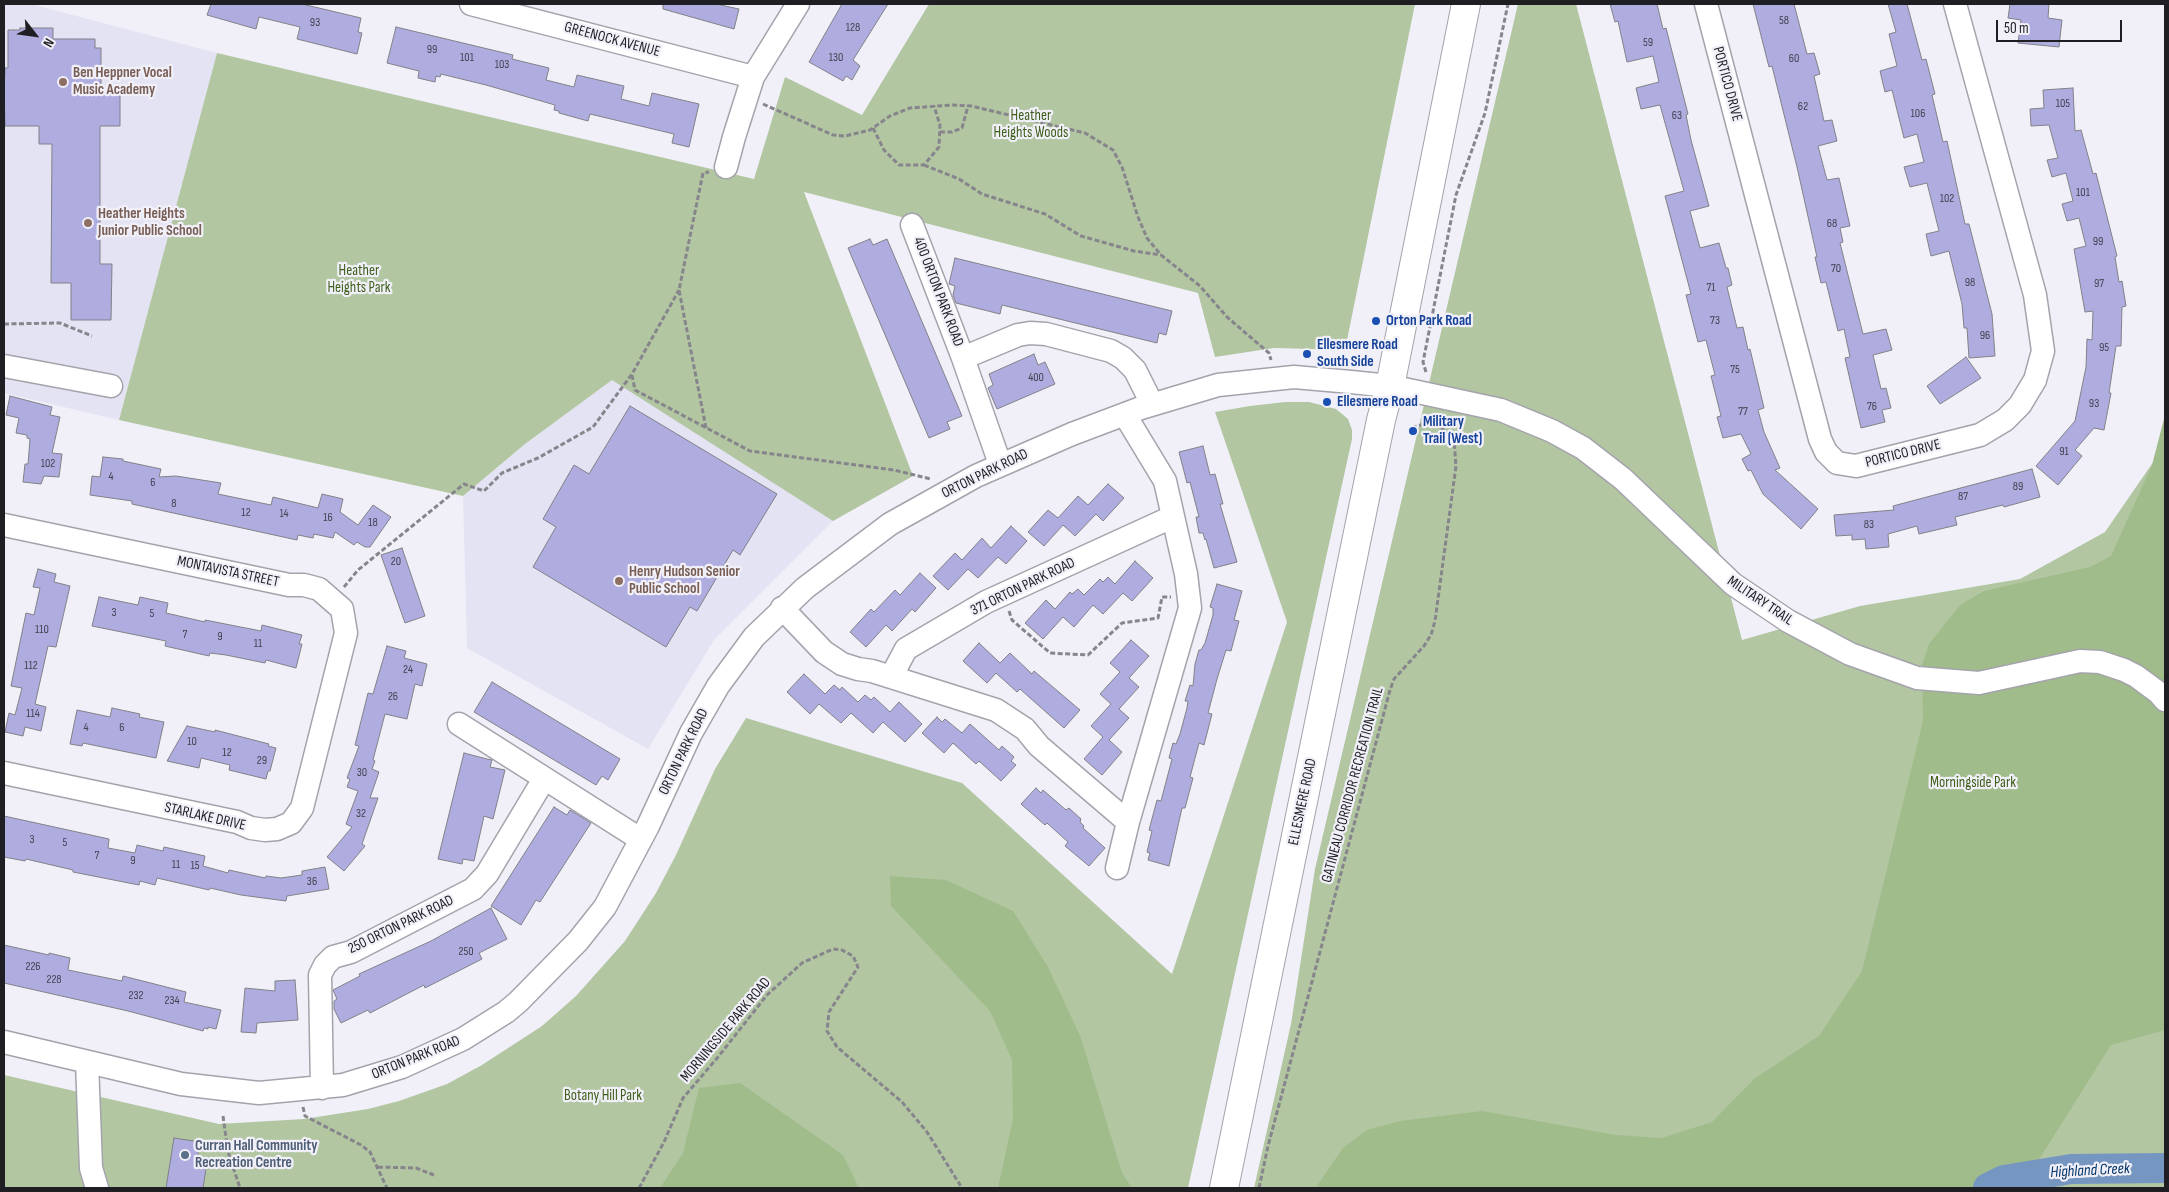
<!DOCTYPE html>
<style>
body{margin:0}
#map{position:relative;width:2169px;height:1192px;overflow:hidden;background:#f1f0f9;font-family:"Sofia Sans Condensed",sans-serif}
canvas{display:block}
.frame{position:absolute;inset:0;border:5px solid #1f1e22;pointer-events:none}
.north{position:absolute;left:10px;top:10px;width:50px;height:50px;-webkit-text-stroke:4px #f1f0f9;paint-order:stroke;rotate:120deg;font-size:14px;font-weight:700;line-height:20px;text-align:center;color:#1f1e22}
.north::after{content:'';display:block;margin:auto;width:18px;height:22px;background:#1f1e22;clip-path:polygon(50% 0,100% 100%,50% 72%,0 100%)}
.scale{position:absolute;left:1996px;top:20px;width:126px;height:22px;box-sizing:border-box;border:2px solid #1f1e22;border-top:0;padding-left:6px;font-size:15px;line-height:18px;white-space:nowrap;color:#1f1e22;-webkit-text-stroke:4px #f1f0f9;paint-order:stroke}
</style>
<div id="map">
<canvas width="2169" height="1192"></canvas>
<div class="frame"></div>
<div class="north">N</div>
<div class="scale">50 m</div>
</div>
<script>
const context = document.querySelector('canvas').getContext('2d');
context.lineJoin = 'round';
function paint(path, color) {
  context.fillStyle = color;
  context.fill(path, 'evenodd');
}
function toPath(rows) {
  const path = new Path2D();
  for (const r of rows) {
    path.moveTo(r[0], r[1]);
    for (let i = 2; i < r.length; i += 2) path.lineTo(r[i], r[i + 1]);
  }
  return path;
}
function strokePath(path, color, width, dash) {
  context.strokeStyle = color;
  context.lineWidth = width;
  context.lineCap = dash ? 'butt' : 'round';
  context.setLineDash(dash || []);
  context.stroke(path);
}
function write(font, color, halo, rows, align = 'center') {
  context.font = font + ' "Sofia Sans Condensed",sans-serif';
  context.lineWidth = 4.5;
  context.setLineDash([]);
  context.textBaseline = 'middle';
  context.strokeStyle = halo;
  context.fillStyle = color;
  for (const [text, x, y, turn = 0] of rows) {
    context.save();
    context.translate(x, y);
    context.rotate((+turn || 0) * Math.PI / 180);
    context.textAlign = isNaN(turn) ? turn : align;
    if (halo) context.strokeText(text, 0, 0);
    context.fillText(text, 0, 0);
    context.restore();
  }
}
paint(toPath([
 [4,4,31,4,217,53,119,420,4,393],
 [612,379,833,521,714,640,648,749,467,648,463,496,525,444]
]), '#e4e3f3');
paint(toPath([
 [929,4,1415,4,1345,350,1274,348,1215,357,1198,293,804,192,913,476,833,521,612,380,525,444,463,496,119,420,217,53,754,179,785,77,862,115],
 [1518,4,1576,4,1742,640,1860,606,2020,579,2105,532,2165,445,2165,1188,1254,1188,1291,1024,1315,869],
 [1285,402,1309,402,1336,409,1348,419,1352,430,1352,439,1188,1188,4,1188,4,1075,219,1124,304,1119,368,1109,399,1101,447,1084,482,1065,542,1026,576,996,625,941,656,893,676,855,715,769,746,718,962,783,1172,974,1287,622,1215,412,1250,406]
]), '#b2c6a2');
paint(toPath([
 [2165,415,2165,1030,2111,1045,2021,1188,1317,1188,1319,1183,1343,1148,1367,1130,1400,1121,1482,1111,1616,1135,1662,1138,1712,1122,1754,1079,1819,1036,1862,971,1923,721,1922,665,1929,644,1960,605,1984,591,2090,567,2111,556,2152,465],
 [890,876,946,880,1013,911,1048,967,1081,1038,1122,1173,1132,1188,998,1188,1013,1119,1012,1060,990,1011,891,906],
 [740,1083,843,1155,859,1188,660,1188,683,1153,699,1088]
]), '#a1bc8b');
strokePath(toPath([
 [1988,1188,2004,1180,2071,1169,2165,1168]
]), '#7596c0', 30);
const building = toPath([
 [211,4,302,4,361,18,358,32,362,33,357,54,297,39,300,27,259,17,256,29,207,15,211,4],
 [663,4,716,4,739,9,734,29,663,9,663,4],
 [842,4,888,4,853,60,860,66,852,80,846,76,843,81,809,62,842,4],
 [1610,4,1657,4,1663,29,1666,28,1688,114,1686,115,1691,140,1709,206,1690,211,1700,248,1719,243,1726,268,1728,268,1732,285,1727,287,1737,328,1743,327,1748,350,1750,349,1764,408,1758,410,1764,432,1780,468,1775,470,1818,509,1801,529,1763,494,1751,470,1748,471,1742,459,1751,454,1741,434,1723,438,1717,417,1721,416,1711,376,1715,375,1706,340,1698,342,1686,295,1691,294,1665,196,1684,191,1660,105,1641,109,1636,88,1659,82,1653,56,1627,62,1618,21,1615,22,1610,4],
 [1753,4,1794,4,1807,54,1814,53,1820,74,1814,76,1824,121,1832,120,1837,141,1818,146,1827,180,1839,178,1850,226,1840,228,1843,242,1840,243,1848,275,1863,334,1886,329,1892,350,1873,355,1881,389,1886,388,1891,408,1882,410,1885,422,1861,428,1845,358,1850,357,1844,329,1838,331,1826,282,1821,283,1815,257,1817,257,1797,167,1772,66,1769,67,1753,4],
 [1888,4,1907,4,1922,60,1926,59,1935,94,1932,95,1943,142,1947,141,1965,224,1969,224,1992,314,1995,356,1969,358,1967,328,1964,328,1962,304,1949,251,1931,256,1926,234,1939,231,1927,183,1910,187,1904,167,1924,162,1917,134,1904,138,1892,90,1885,92,1880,71,1897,66,1889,34,1896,32,1888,4],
 [2010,4,2049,4,2048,18,2062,20,2059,47,2018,43,2021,20,2008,18,2010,4],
 [396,27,513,55,512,59,549,68,546,80,574,87,577,75,624,86,621,99,649,106,652,93,699,104,689,147,672,143,674,134,590,114,588,121,559,113,559,111,554,110,555,105,486,85,441,74,440,77,436,76,435,82,418,78,419,71,387,63,396,27],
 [20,28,53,28,53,39,95,39,95,48,101,48,101,92,120,92,120,126,100,126,100,264,112,264,111,320,71,320,71,283,51,283,52,144,39,144,39,126,5,126,4,90,5,68,8,68,8,30,20,30,20,28],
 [2073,88,2075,131,2081,130,2093,174,2096,173,2117,256,2115,257,2119,282,2122,281,2126,306,2122,307,2121,346,2116,346,2109,393,2111,393,2104,430,2094,428,2075,450,2082,456,2058,485,2036,466,2075,421,2086,367,2087,339,2092,340,2093,311,2085,312,2074,249,2086,246,2079,218,2067,221,2062,204,2073,201,2066,173,2052,177,2047,160,2058,158,2049,125,2031,126,2030,109,2044,108,2043,90,2073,88],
 [870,239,873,245,887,239,962,416,947,422,950,429,929,438,848,248,870,239],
 [955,258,1172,311,1166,335,1159,333,1157,343,1002,305,1000,314,956,303,953,295,955,286,949,284,955,258],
 [1034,354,1038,365,1045,362,1055,384,997,409,988,388,993,385,989,374,1034,354],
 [1966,357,1981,378,1940,404,1927,386,1966,357],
 [10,396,52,407,50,415,60,417,52,453,62,454,59,477,44,476,41,484,23,482,25,464,28,464,30,439,27,438,27,435,16,433,19,418,6,415,10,396],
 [630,406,777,494,740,555,733,550,697,611,690,607,666,647,533,567,556,527,543,519,574,465,589,474,630,406],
 [1203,446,1210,475,1215,474,1223,504,1220,504,1237,562,1214,568,1206,539,1205,540,1203,533,1199,533,1196,517,1199,517,1190,482,1187,483,1179,452,1203,446],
 [103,457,123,459,123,461,161,469,159,477,176,476,221,483,218,494,271,505,273,497,318,508,322,494,343,499,340,512,358,525,373,505,391,517,370,547,365,547,357,542,354,545,335,532,333,538,314,534,313,538,298,535,297,540,132,504,132,501,90,495,92,476,100,477,103,457],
 [2032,469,2040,497,2004,507,2003,505,1955,517,1957,525,1919,534,1917,526,1888,534,1889,547,1866,549,1865,539,1852,540,1852,535,1836,536,1834,515,1894,510,1893,506,2032,469],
 [1108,484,1124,498,1103,521,1096,514,1075,536,1063,525,1044,546,1028,532,1048,510,1058,518,1078,496,1088,505,1108,484],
 [1011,526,1027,541,1006,564,998,557,978,578,968,569,948,590,933,576,955,553,962,560,982,538,991,548,1011,526],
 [402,548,425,616,405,623,381,555,402,548],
 [1135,561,1153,578,1132,601,1123,593,1103,614,1093,605,1074,627,1063,617,1043,639,1025,623,1046,600,1055,609,1070,592,1072,594,1078,589,1084,595,1100,579,1103,582,1108,577,1115,584,1135,561],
 [38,569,56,574,54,582,70,586,56,647,48,646,35,704,46,707,41,731,25,727,23,736,5,732,9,713,15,715,22,688,11,686,26,613,34,615,40,588,33,587,38,569],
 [920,573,936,588,915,612,912,609,892,631,886,625,866,647,850,632,871,609,874,612,895,590,900,595,920,573],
 [1217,584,1242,591,1234,620,1239,621,1231,651,1226,650,1217,679,1208,713,1212,714,1204,745,1199,743,1190,777,1193,778,1185,808,1182,808,1169,866,1148,860,1150,853,1147,852,1152,831,1149,830,1157,800,1161,801,1172,759,1169,758,1173,743,1176,744,1180,734,1187,708,1188,701,1185,701,1190,685,1193,686,1195,664,1199,650,1201,650,1205,643,1213,615,1213,608,1210,607,1217,584],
 [99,597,138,605,140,597,168,603,166,613,205,622,205,620,261,631,262,625,302,635,299,644,302,644,296,668,266,660,265,663,226,655,210,653,209,656,165,646,166,641,92,626,99,597],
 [1131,640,1149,656,1129,678,1139,687,1119,709,1129,718,1109,740,1122,752,1102,775,1084,759,1103,737,1091,726,1111,704,1100,694,1120,672,1110,663,1131,640],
 [979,643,1000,663,1010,653,1032,674,1034,671,1080,710,1064,728,1020,689,1017,692,996,673,987,683,963,661,979,643],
 [387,646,406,651,404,658,427,664,422,686,415,684,407,719,385,714,373,760,375,761,372,769,379,772,370,798,378,798,362,844,365,846,344,871,327,857,352,827,346,824,358,791,347,787,350,779,347,778,359,746,355,745,368,693,373,694,387,646],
 [804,674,825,694,834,685,840,690,842,687,858,702,865,695,871,700,874,697,890,712,899,702,922,724,905,742,883,722,873,733,851,713,841,723,819,704,810,714,787,692,804,674],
 [492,682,620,759,608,780,602,776,596,785,474,712,492,682],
 [112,708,140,714,139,717,164,722,156,758,83,743,82,746,70,744,77,710,110,717,112,708],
 [937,717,942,722,945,719,962,733,970,724,999,750,1002,746,1014,757,1011,761,1016,765,1001,781,979,761,976,764,953,743,944,753,922,733,937,717],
 [187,726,215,732,215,730,269,744,268,746,276,748,270,771,268,771,266,779,229,770,230,765,201,758,199,768,167,761,187,726],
 [464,753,487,759,492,760,490,767,505,770,493,819,484,816,474,861,463,859,462,864,438,859,464,753],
 [1036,788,1041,793,1043,790,1066,810,1069,808,1081,819,1080,822,1084,826,1083,828,1105,848,1089,866,1065,846,1068,842,1047,823,1045,825,1021,804,1036,788],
 [554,807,567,815,570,810,591,823,540,902,536,900,521,925,491,906,554,807],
 [4,816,109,839,108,848,135,853,137,845,163,851,164,847,205,856,203,866,228,873,229,870,265,878,266,876,281,878,302,875,302,871,325,867,329,889,287,896,286,901,241,895,210,888,209,890,157,878,155,885,140,881,139,885,73,872,73,870,26,859,25,861,4,857,4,816],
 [491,908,507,939,479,953,482,959,425,988,424,985,370,1013,368,1010,341,1023,334,1009,334,1001,337,999,333,990,360,976,359,974,431,941,491,908],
 [4,945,49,955,49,953,70,958,68,970,122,981,123,976,186,992,184,1002,221,1010,216,1029,208,1027,208,1029,204,1028,203,1031,128,1011,4,983,4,945],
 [295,980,298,1020,257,1023,256,1033,241,1032,245,988,275,991,275,981,295,980],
 [174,1138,200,1142,196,1167,206,1169,203,1188,166,1188,174,1138]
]);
paint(building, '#afacdf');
strokePath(building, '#818188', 1);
const minor = toPath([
 [471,4,753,77],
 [1706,4,1820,439,1826,452,1837,463,1856,466,1980,435,2005,420,2020,405,2035,380,2043,351,2035,295,1955,4],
 [726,167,734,137,753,77,798,4],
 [912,225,963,358,1000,464],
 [963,358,1018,335,1030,333,1046,334,1111,351,1123,358,1135,370,1152,404],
 [4,366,111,386],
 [4,525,289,585,304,585,319,589,342,609,346,633,302,808,291,823,277,829,265,830,251,828,237,822,4,773],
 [782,608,824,652,842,664,858,669,872,671,996,710,1025,729,1039,746,1128,822],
 [891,677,906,649,986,602,1172,517],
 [459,724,640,839],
 [1117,868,1128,822,1190,608,1186,574,1165,481,1125,415],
 [4,1042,181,1084,259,1093,343,1085,402,1067,463,1039,506,1012,518,1002,578,941,605,907,648,826,691,733,718,686,754,637,805,588,890,524,976,476,1072,434,1141,408,1218,385,1294,377,1351,382,1390,386,1501,410,1552,431,1583,448,1623,479,1733,584,1788,621,1850,654,1917,678,1979,683,2080,661,2100,662,2124,670,2136,676,2159,693,2165,700],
 [87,1062,91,1168,97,1188],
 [322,1088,320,975,325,965,333,957,351,952,473,889,487,874,544,779]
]);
const major = toPath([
 [1224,1188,1381,420,1390,386,1466,4]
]);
strokePath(minor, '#a4a3ac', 25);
strokePath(major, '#a4a3ac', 30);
strokePath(toPath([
 [763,104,833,135,845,136,870,130,890,116,910,108,953,105,971,106,1085,133,1113,150,1122,167,1138,217,1147,238,1161,255,1200,286,1227,317,1269,353,1271,360],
 [873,128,884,150,899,165,924,165,939,147,940,125,934,106],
 [940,132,952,132,962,128,968,106],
 [924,165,959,179,982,194,1045,214,1081,236,1134,251,1161,255],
 [4,324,60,323,92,336],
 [1426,372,1423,362,1456,195,1485,113,1508,4],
 [632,375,635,390,750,451,894,470,931,479],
 [706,428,679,290,703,173,709,172],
 [344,587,358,570,464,484,484,491,502,473,538,458,593,427,632,374,679,290],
 [1009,611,1012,620,1050,653,1088,655,1122,623,1158,618,1162,597,1171,597],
 [303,1107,305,1116,361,1145,370,1152,387,1188],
 [223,1116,228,1152,240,1188],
 [378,1167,416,1168,434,1175],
 [639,1188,664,1142,683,1098,718,1057,767,995,802,963,833,949,842,950,853,956,858,967,829,1012,827,1031,837,1047,902,1102,927,1132,962,1188],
 [1259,1188,1268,1146,1390,690,1394,679,1424,646,1431,635,1435,621,1456,466,1454,440,1448,433,1440,427,1428,423,1414,427]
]), '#86858c', 3, [5, 2.5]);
strokePath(minor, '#fff', 22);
strokePath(major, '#fff', 28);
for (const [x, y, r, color] of [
 [63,82,5,"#8d6e63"],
 [88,223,5,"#8d6e63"],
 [1376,321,5,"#1a4fb4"],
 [1307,354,5,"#1a4fb4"],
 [1327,402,5,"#1a4fb4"],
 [1413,431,5,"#1a4fb4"],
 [619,581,5,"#8d6e63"],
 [185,1155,5,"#5c6f8a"]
]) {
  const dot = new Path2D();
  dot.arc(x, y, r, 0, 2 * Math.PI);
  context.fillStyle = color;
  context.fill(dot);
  strokePath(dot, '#f1f0f9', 2);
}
write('12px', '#434251', null, [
 ["58",1784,21],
 ["93",315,23],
 ["128",853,28],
 ["59",1648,43],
 ["99",432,50],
 ["101",467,58],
 ["130",836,58],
 ["60",1794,59],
 ["103",502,65],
 ["105",2063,104],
 ["62",1803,107],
 ["106",1918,114],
 ["63",1677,116],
 ["101",2083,193],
 ["102",1947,199],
 ["68",1832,224],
 ["99",2098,242],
 ["70",1836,269],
 ["98",1970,283],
 ["97",2099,284],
 ["71",1711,288],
 ["73",1715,321],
 ["96",1985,336],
 ["95",2104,348],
 ["75",1735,370],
 ["400",1036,378],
 ["93",2094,404],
 ["76",1872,407],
 ["77",1743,412],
 ["91",2064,452],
 ["102",48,464],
 ["4",111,477],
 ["6",153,483],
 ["89",2018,487],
 ["87",1963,497],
 ["8",174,504],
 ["12",246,513],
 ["14",284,514],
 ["16",328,518],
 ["18",373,523],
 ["83",1869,525],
 ["20",396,562],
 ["3",114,613],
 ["5",152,614],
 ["110",42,630],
 ["7",185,635],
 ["9",220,637],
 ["11",258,644],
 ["112",31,666],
 ["24",408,670],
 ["26",393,697],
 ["114",33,714],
 ["4",86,728],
 ["6",122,728],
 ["10",192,742],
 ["12",227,753],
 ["29",262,761],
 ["30",362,773],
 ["32",361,814],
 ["3",32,840],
 ["5",65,843],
 ["7",97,856],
 ["9",133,861],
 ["11",176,865],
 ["15",195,866],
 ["36",312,882],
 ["250",466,952],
 ["226",33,967],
 ["228",54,980],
 ["232",136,996],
 ["234",172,1001]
]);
write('15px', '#1f1e22', '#f1f0f9', [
 ["GREENOCK AVENUE",612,40,15],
 ["PORTICO DRIVE",1727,84,75],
 ["400 ORTON PARK ROAD",938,292,69],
 ["PORTICO DRIVE",1903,454,-14],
 ["ORTON PARK ROAD",985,474,-26],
 ["MONTAVISTA STREET",228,572,12],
 ["371 ORTON PARK ROAD",1023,587,-26],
 ["MILITARY TRAIL",1760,601,34],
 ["ORTON PARK ROAD",684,752,-64],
 ["GATINEAU CORRIDOR RECREATION TRAIL",1353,785,-75],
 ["ELLESMERE ROAD",1303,802,-78],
 ["STARLAKE DRIVE",205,817,13],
 ["250 ORTON PARK ROAD",401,925,-26],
 ["MORNINGSIDE PARK ROAD",726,1030,-50],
 ["ORTON PARK ROAD",416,1058,-22]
]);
write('bold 15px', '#785e54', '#f1f0f9', [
 ["Ben Heppner Vocal",73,73],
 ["Music Academy",73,90],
 ["Heather Heights",98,214],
 ["Junior Public School",98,231],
 ["Henry Hudson Senior",629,572],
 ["Public School",629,589]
], 'left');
write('15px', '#3e5e19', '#f1f0f9', [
 ["Heather",1031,116],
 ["Heights Woods",1031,133],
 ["Heather",359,271],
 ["Heights Park",359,288],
 ["Morningside Park",1973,783],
 ["Botany Hill Park",603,1096]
]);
write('bold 15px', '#164399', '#f1f0f9', [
 ["Orton Park Road",1386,321],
 ["Ellesmere Road",1317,345],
 ["South Side",1317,362],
 ["Ellesmere Road",1337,402],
 ["Military",1423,422],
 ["Trail (West)",1423,439]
], 'left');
write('bold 15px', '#4e5e75', '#f1f0f9', [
 ["Curran Hall Community",195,1146],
 ["Recreation Centre",195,1163]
], 'left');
write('italic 16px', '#023367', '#f1f0f9', [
 ["Highland Creek",2090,1171,-3]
]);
</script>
